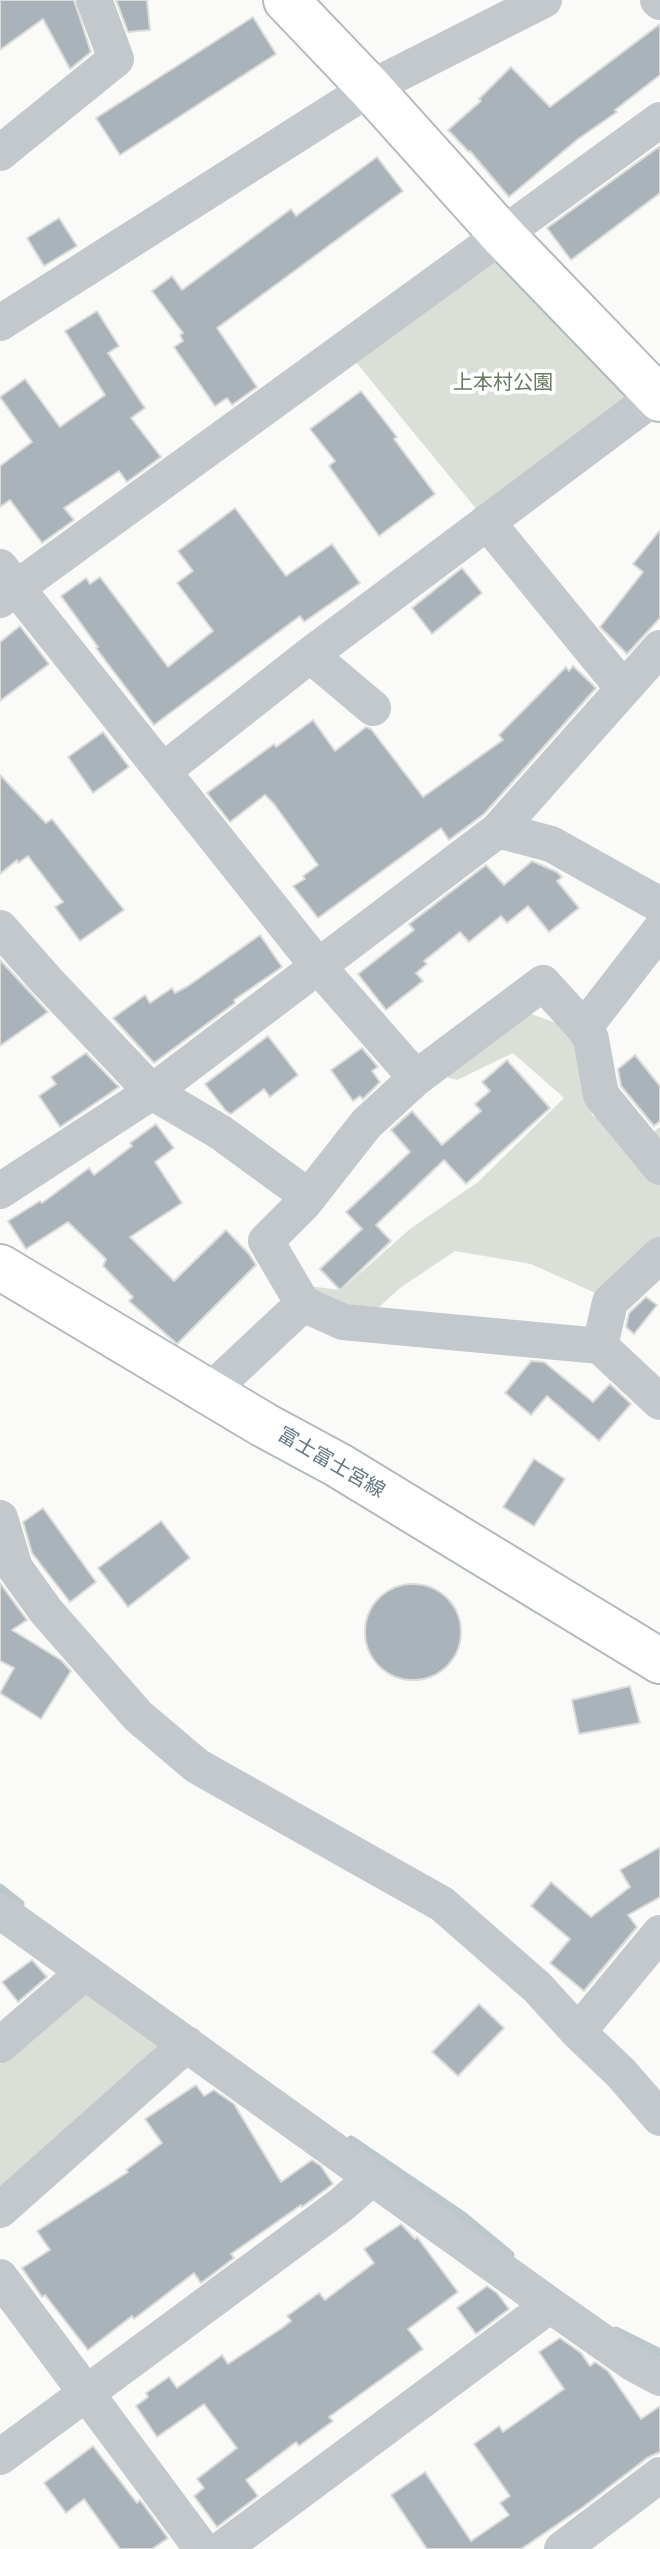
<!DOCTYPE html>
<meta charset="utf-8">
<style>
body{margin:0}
canvas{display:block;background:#fafaf8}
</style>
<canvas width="660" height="2549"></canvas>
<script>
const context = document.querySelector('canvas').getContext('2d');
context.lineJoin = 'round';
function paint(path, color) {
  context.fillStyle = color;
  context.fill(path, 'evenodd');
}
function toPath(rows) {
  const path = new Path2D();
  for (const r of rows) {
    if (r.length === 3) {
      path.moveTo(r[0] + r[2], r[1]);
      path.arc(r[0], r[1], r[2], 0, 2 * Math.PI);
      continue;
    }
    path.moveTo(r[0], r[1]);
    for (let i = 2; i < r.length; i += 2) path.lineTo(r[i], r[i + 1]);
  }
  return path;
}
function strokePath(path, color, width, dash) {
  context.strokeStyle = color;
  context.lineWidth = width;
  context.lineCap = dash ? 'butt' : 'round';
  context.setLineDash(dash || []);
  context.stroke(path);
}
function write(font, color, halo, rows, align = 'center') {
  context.font = font + ' "PT Sans Narrow","Noto Sans JP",sans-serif';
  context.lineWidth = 8;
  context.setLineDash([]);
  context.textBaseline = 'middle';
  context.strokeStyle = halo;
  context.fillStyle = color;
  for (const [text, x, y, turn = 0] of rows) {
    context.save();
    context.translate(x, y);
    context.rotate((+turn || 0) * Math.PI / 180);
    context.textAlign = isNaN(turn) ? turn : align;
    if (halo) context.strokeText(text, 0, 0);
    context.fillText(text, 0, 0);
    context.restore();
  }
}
paint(toPath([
 [503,236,657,396,487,522,346,350],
 [526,1012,575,1030,592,1115,642,1141,660,1127,660,1250,602,1296,531,1264,455,1251,400,1288,365,1320,300,1285,341,1290,410,1229,478,1182,564,1098,513,1053,457,1080,433,1073],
 [85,1991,163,2047,0,2189,0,2064]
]), '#dadfd7');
strokePath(toPath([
 [0,1888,20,1904],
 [351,2140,463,2216,510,2255],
 [616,2331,660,2353]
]), '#bbc7cb', 9);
const building = toPath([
 [0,0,74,0,91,52,70,69,43,19,0,50,0,0],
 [116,0,147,0,150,30,128,32,116,0],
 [253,17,276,54,120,155,96,118,253,17],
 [660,24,660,75,615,110,617,112,578,139,509,197,470,151,469,152,448,130,481,101,479,99,511,67,550,107,660,24],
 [660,146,660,193,571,260,547,228,660,146],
 [377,157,403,191,217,328,257,387,232,405,227,398,215,406,174,347,183,341,180,335,183,333,152,291,172,276,182,290,291,209,296,216,377,157],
 [59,218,77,246,44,266,27,238,59,218],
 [97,311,119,346,108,353,145,408,131,418,161,457,127,482,119,471,64,508,74,520,42,543,10,500,0,507,0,466,32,442,0,397,25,379,60,427,105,395,65,331,97,311],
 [361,391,397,437,394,439,435,494,379,536,329,466,335,461,310,429,361,391],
 [235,508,286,576,332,544,360,583,304,622,300,616,154,725,96,648,98,647,61,596,86,578,90,584,100,577,168,667,213,631,177,583,193,571,178,551,235,508],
 [660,530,660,618,627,654,600,627,643,572,633,564,660,530],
 [462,568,482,593,432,634,412,608,462,568],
 [20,626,49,664,0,701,0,642,20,626],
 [573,666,596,688,484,814,449,840,441,828,318,918,293,886,305,879,303,876,318,865,274,804,265,795,230,822,207,793,274,744,276,747,313,720,335,751,366,727,371,729,423,797,503,740,499,735,566,667,569,671,573,666],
 [103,732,129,767,93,793,68,757,103,732],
 [0,775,46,823,52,819,124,910,80,941,55,907,63,902,28,856,18,863,17,860,0,874,0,775],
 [532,861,557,872,562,877,557,881,579,908,549,932,528,906,507,923,501,916,469,942,460,932,424,961,427,964,416,973,423,981,386,1010,358,974,414,930,409,924,486,865,504,885,532,861],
 [260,935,282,967,234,1000,235,1003,154,1063,113,1018,145,995,150,1003,172,988,175,993,188,986,260,935],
 [0,960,48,1012,0,1046,0,960],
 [268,1036,298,1075,270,1097,264,1089,231,1114,226,1111,205,1084,268,1036],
 [362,1048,378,1067,372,1071,380,1082,363,1099,360,1096,353,1101,331,1070,362,1048],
 [86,1053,119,1087,60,1127,39,1096,56,1084,51,1077,86,1053],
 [635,1055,660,1086,660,1121,654,1126,621,1086,618,1069,635,1055],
 [507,1060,550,1108,466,1184,444,1160,376,1225,391,1241,340,1290,320,1269,362,1229,346,1212,410,1152,391,1130,412,1111,442,1145,481,1111,475,1104,490,1091,482,1082,507,1060],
 [156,1124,174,1148,155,1162,182,1203,130,1237,174,1281,226,1230,249,1254,256,1265,177,1344,129,1301,133,1297,103,1266,106,1259,68,1222,26,1249,8,1221,40,1201,42,1203,89,1168,94,1175,132,1146,130,1143,156,1124],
 [646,1297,657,1305,634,1334,626,1327,629,1313,646,1297],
 [531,1361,544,1362,593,1402,610,1384,631,1404,599,1441,547,1396,531,1415,505,1393,531,1361],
 [534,1459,565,1479,534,1526,503,1507,534,1459],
 [43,1508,96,1582,70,1602,32,1553,23,1522,43,1508],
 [161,1521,190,1558,128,1607,98,1568,161,1521],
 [0,1583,27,1620,12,1630,61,1660,71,1671,41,1719,0,1693,14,1668,0,1661,0,1583],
 [413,1632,48],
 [630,1686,640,1723,579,1734,572,1700,630,1686],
 [660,1847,660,1897,628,1915,637,1927,584,1991,550,1963,570,1939,531,1906,551,1882,591,1917,630,1887,620,1870,660,1847],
 [32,1960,47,1977,18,2002,2,1982,32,1960],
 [479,2004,504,2028,458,2076,432,2052,479,2004],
 [196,2085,204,2096,214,2090,234,2104,281,2182,312,2160,321,2166,333,2184,302,2207,301,2205,231,2254,234,2258,201,2283,194,2273,134,2319,132,2316,88,2350,45,2295,42,2297,22,2268,50,2250,37,2231,128,2172,126,2170,162,2143,145,2119,196,2085],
 [401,2224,415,2239,417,2237,458,2292,408,2329,423,2349,329,2417,333,2421,299,2446,296,2442,246,2480,258,2496,217,2527,194,2496,204,2488,197,2479,237,2448,204,2404,157,2437,136,2406,148,2397,146,2393,169,2377,177,2388,222,2355,228,2364,282,2328,291,2321,287,2316,319,2293,325,2300,374,2263,364,2249,401,2224],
 [487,2286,497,2293,509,2309,476,2334,457,2308,487,2286],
 [560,2338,581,2353,590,2366,595,2362,608,2371,641,2419,660,2406,660,2452,647,2458,583,2507,521,2549,427,2549,391,2495,425,2472,471,2541,509,2515,500,2503,510,2496,474,2444,499,2426,503,2432,564,2389,539,2352,560,2338],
 [93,2446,137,2503,140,2500,168,2538,152,2549,120,2549,84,2499,66,2513,44,2483,93,2446]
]);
paint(building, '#aab3b9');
strokePath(building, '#dcdcda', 2);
const secondary = toPath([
 [286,0,370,88,503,236,660,399],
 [0,1267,264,1425,338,1465,660,1661]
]);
strokePath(secondary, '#b3babf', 48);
strokePath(toPath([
 [658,0,660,2],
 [0,153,116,59,94,0],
 [0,323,370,88,544,0],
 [487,522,623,688],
 [0,567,317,965,416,1078],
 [0,600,660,120],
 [310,655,373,708],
 [163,771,310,655,660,393],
 [498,830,551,844,660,905],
 [0,928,46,980,152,1092,220,1132,309,1197],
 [584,1028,660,930],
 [0,1191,152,1092,498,830,660,648],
 [303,1304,266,1241,304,1203,366,1124,416,1078,543,983,584,1028,591,1039,601,1095,660,1167],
 [600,1346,610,1302,660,1255],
 [209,1392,303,1304,343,1322,600,1346,660,1402],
 [0,1518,15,1568,46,1611,138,1716,197,1766,442,1904,537,1987,578,2032,621,2073,660,2118],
 [0,1911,550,2305,634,2364,660,2378],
 [578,2032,660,1933],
 [0,2045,85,1972],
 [0,2210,187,2044],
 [0,2277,202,2549],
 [0,2457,341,2205,373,2177],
 [222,2549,550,2305],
 [562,2549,660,2475]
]), '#c3c8cc', 36);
strokePath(secondary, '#fff', 44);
write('20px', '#687a64', '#fff', [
 ["上本村公園",503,383]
]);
write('20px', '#657683', '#fff', [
 ["富士富士宮線",331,1463,30]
]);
</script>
